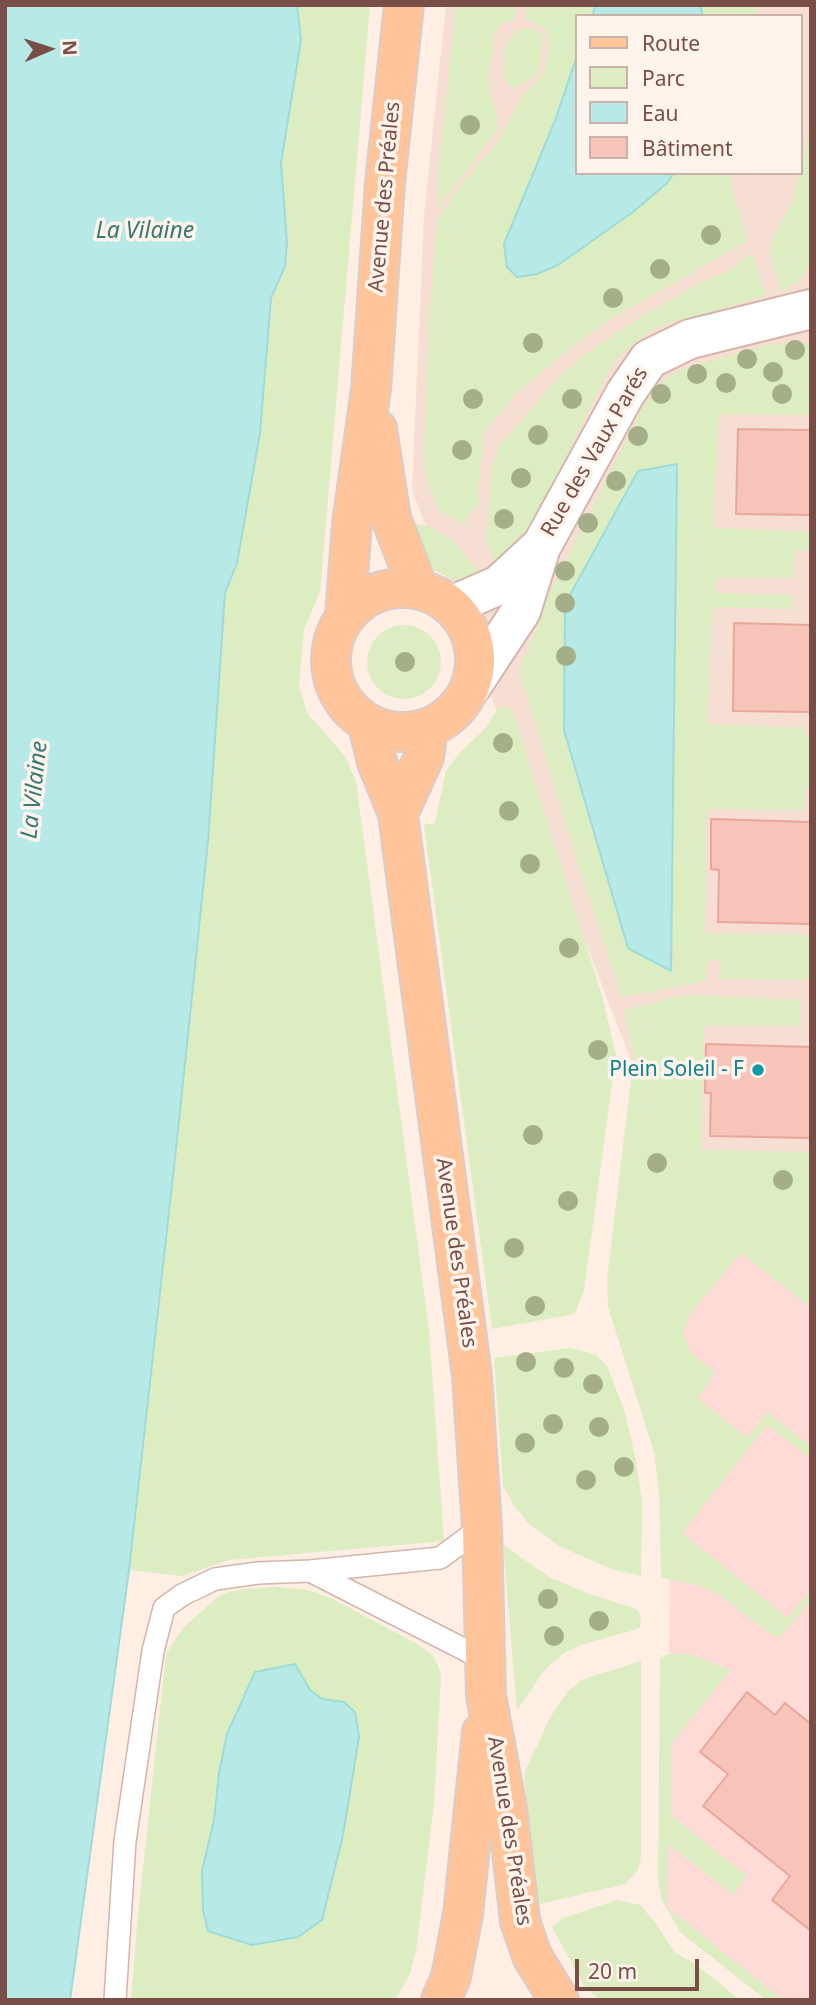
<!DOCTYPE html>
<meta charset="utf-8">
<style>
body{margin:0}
#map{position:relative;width:816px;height:2005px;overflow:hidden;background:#feeee4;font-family:"Noto Sans",sans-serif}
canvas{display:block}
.frame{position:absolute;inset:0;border:7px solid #794e47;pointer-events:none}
.legend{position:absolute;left:575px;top:14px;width:228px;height:161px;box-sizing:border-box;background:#fff4ec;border:2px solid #c9b2aa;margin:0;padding:9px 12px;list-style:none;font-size:21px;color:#794e47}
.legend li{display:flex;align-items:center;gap:14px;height:35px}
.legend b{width:35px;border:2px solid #c9b2aa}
.north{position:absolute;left:14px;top:14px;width:70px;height:70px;-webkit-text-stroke:5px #fff4ec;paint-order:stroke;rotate:87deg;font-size:19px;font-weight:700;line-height:28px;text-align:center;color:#794e47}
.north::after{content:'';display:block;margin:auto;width:24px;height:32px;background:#794e47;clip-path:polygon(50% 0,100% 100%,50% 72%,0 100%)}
.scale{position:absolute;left:575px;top:1959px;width:124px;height:32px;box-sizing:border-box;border:4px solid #794e47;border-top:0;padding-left:9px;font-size:21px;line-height:24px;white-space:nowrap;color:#794e47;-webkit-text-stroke:5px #fff4ec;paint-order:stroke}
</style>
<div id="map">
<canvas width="816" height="2005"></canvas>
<div class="frame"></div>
<ul class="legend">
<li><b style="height:9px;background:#ffc49a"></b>Route</li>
<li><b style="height:19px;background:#dcedc1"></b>Parc</li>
<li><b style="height:19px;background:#b7eae6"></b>Eau</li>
<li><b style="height:19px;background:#f6c4b9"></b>Bâtiment</li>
</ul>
<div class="north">N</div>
<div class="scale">20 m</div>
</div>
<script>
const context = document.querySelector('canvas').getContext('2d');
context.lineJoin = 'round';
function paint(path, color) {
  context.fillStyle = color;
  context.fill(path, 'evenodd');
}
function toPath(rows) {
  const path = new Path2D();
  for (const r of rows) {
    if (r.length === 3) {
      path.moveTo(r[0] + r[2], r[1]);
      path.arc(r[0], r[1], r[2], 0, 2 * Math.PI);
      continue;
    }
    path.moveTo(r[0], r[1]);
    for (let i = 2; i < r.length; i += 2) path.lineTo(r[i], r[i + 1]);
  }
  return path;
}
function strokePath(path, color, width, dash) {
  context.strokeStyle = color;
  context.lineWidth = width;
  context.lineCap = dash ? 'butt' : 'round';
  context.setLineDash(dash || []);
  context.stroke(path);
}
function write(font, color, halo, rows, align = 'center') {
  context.font = font + ' "Noto Sans",sans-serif';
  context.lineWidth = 7;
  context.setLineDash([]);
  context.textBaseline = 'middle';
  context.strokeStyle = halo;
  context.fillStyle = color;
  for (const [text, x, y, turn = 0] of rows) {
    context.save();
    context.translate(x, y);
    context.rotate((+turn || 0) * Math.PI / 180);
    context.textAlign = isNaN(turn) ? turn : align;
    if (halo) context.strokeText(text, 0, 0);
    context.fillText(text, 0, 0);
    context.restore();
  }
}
paint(toPath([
 [446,5,811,5,811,1243,673,1170,412,490,424,216],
 [576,16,800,16,800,173,576,173]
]), '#f6ded2');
paint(toPath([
 [673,1170,811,1243,811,2000,783,2000,667,1907]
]), '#ffdbd7');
paint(toPath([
 [297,5,370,5,320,592,304,629,299,686,307,713,345,756,356,781,429,1330,444,1541,229,1560,182,1576,129,1570,208,841,225,593,237,563,260,433,271,298,285,266,287,243,281,163,301,40],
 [456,5,517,7,515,16,510,21,502,23,496,30,492,42,493,52,488,76,490,92,497,115,498,129,438,208,439,166],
 [525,5,758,5,757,16,576,16,576,173,730,173,732,189,747,241,604,323,560,356,515,395,484,432,478,489,479,507,471,511,464,525,439,510,426,480,424,462,429,319,437,221,463,182,496,145,523,94,535,85,545,70,550,48,546,29,526,19],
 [525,28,538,31,543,36,539,73,516,88,508,84,503,76,504,56,507,43,516,31],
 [811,119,811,264,800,280,782,292,770,254,772,241,792,202,803,160],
 [752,253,766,296,666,324,650,331,618,357,605,378,521,545,498,570,486,541,492,466,500,445,558,378,583,356,642,316,702,282,731,270],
 [792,342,811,343,811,415,719,414,713,528,811,532,811,550,795,550,794,578,716,578,716,593,793,595,792,609,713,607,707,724,805,728,805,735,811,735,811,787,806,787,804,810,707,809,705,933,811,935,811,980,719,979,720,961,708,960,706,981,622,997,582,877,519,670,543,614,544,604,641,411,662,381,675,372,719,358,770,345],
 [418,524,431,527,452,541,468,558,481,576,462,583,427,567,406,525],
 [404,662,37],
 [503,706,512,709,602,996,616,1055,584,1290,575,1314,492,1329,424,825,435,823,446,771,461,751,483,731,497,710],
 [685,995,801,1000,801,1026,704,1026,701,1150,811,1152,811,1308,741,1253,690,1314,683,1334,690,1352,715,1372,698,1398,747,1438,768,1412,811,1447,811,1459,767,1425,682,1533,788,1618,811,1589,811,1600,779,1638,772,1635,718,1594,698,1585,661,1578,659,1492,654,1452,608,1307,607,1279,634,1055,624,1010],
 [570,1348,596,1355,607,1366,625,1412,635,1456,642,1502,641,1576,611,1569,559,1546,528,1523,514,1505,503,1486,494,1358],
 [503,1545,551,1578,589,1594,634,1608,639,1611,641,1620,640,1627,631,1631,584,1644,564,1653,546,1668,517,1710],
 [278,1587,308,1590,333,1599,417,1644,433,1656,438,1665,441,1675,434,1804,416,1951,410,1974,395,2000,131,2000,137,1924,166,1654,183,1628,220,1595,243,1589],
 [295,1664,310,1690,322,1699,344,1702,359,1737,343,1835,322,1920,298,1937,214,1820,219,1773,227,1734,256,1672],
 [669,1654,688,1654,731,1670,672,1743,671,1815,747,1876,733,1895,668,1844,667,1907,783,2000,766,2000,681,1933,662,1901,658,1878,660,1658],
 [641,1661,641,1856,638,1870,625,1884,535,1905,524,1773,551,1716,568,1691,581,1680],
 [617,1900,640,1905,657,1925,674,1952,697,1965,740,2000,600,2000,585,1987,552,1927,563,1918]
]), '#dcedc1');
const water = toPath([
 [5,5,297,5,301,40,281,163,287,243,285,266,271,298,260,433,237,563,225,593,208,841,177,1140,129,1570,70,2000,5,2000,5,5],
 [596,5,700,5,703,16,592,16,596,5],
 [576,59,576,173,674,173,667,183,633,212,558,265,537,274,517,277,507,267,504,244,556,118,576,59],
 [677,464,671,971,628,948,564,730,565,604,638,471,677,464],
 [295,1664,310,1690,322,1699,344,1702,355,1712,359,1737,343,1835,322,1920,298,1937,252,1945,208,1931,203,1910,202,1871,214,1820,219,1773,227,1734,255,1672,295,1664]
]);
paint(water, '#b7eae6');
strokePath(water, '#9cdcd8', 2);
const building = toPath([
 [738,429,811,430,811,515,736,514,738,429],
 [734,623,811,625,811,712,733,711,734,623],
 [711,819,811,822,811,924,718,922,719,870,711,869,711,819],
 [706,1044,811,1047,811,1138,710,1136,711,1093,705,1093,706,1044],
 [747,1692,775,1715,785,1703,811,1724,811,1931,772,1900,790,1876,703,1806,728,1774,700,1752,747,1692]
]);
paint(building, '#f6c4b9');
strokePath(building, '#eaa698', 2);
const service = toPath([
 [310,1571,485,1660],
 [115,2000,125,1841,153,1651,164,1608,182,1595,215,1579,258,1573,310,1571,440,1558,482,1527]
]);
const minor = toPath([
 [451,606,499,585,539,548],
 [471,687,521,611,541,547,625,394,649,359,690,339,811,309]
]);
const primary = toPath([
 [377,429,391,518,418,589],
 [403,660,72],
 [345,617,352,523,371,389,385,183,404,5],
 [368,725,377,762,398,814,472,1376,482,1527,486,1695,507,1809,520,1921,532,1956,559,2000],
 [398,814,424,757,428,729],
 [441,2000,451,1977,463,1914,482,1732]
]);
strokePath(service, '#d3b5ac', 24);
strokePath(minor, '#d3b5ac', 42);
strokePath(primary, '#d9cdcb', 42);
strokePath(service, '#fff', 21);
strokePath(minor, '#fff', 38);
strokePath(primary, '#ffc49a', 38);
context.fillStyle = '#a4ae88';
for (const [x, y] of [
 [470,125],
 [711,235],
 [660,269],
 [613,298],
 [533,343],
 [795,350],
 [747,359],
 [773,372],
 [697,374],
 [726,383],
 [661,394],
 [782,394],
 [473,399],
 [572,399],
 [538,435],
 [638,436],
 [462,450],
 [521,478],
 [616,481],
 [504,519],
 [588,523],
 [565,571],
 [565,603],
 [566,656],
 [405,662],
 [503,743],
 [509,811],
 [530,864],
 [569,948],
 [598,1050],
 [533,1135],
 [657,1163],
 [783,1180],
 [568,1201],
 [514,1248],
 [535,1306],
 [526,1362],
 [564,1368],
 [593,1384],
 [553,1424],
 [599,1427],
 [525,1443],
 [624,1467],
 [586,1480],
 [548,1599],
 [599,1621],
 [554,1636]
]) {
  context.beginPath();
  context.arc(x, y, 10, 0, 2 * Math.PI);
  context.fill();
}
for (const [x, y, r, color] of [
 [758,1070,7,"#0f9aa8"]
]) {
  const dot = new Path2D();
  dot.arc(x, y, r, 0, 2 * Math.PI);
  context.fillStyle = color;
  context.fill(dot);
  strokePath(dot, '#fff4ec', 2.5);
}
write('21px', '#794e47', '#fff4ec', [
 ["Avenue des Préales",385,197,-85],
 ["Rue des Vaux Parés",595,452,-60],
 ["Avenue des Préales",456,1253,82],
 ["Avenue des Préales",509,1831,81]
]);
write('21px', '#0d838f', '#fff4ec', [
 ["Plein Soleil - F",744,1070]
], 'right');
write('italic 23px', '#377975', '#fff4ec', [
 ["La Vilaine",145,231],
 ["La Vilaine",35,790,-84]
]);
</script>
